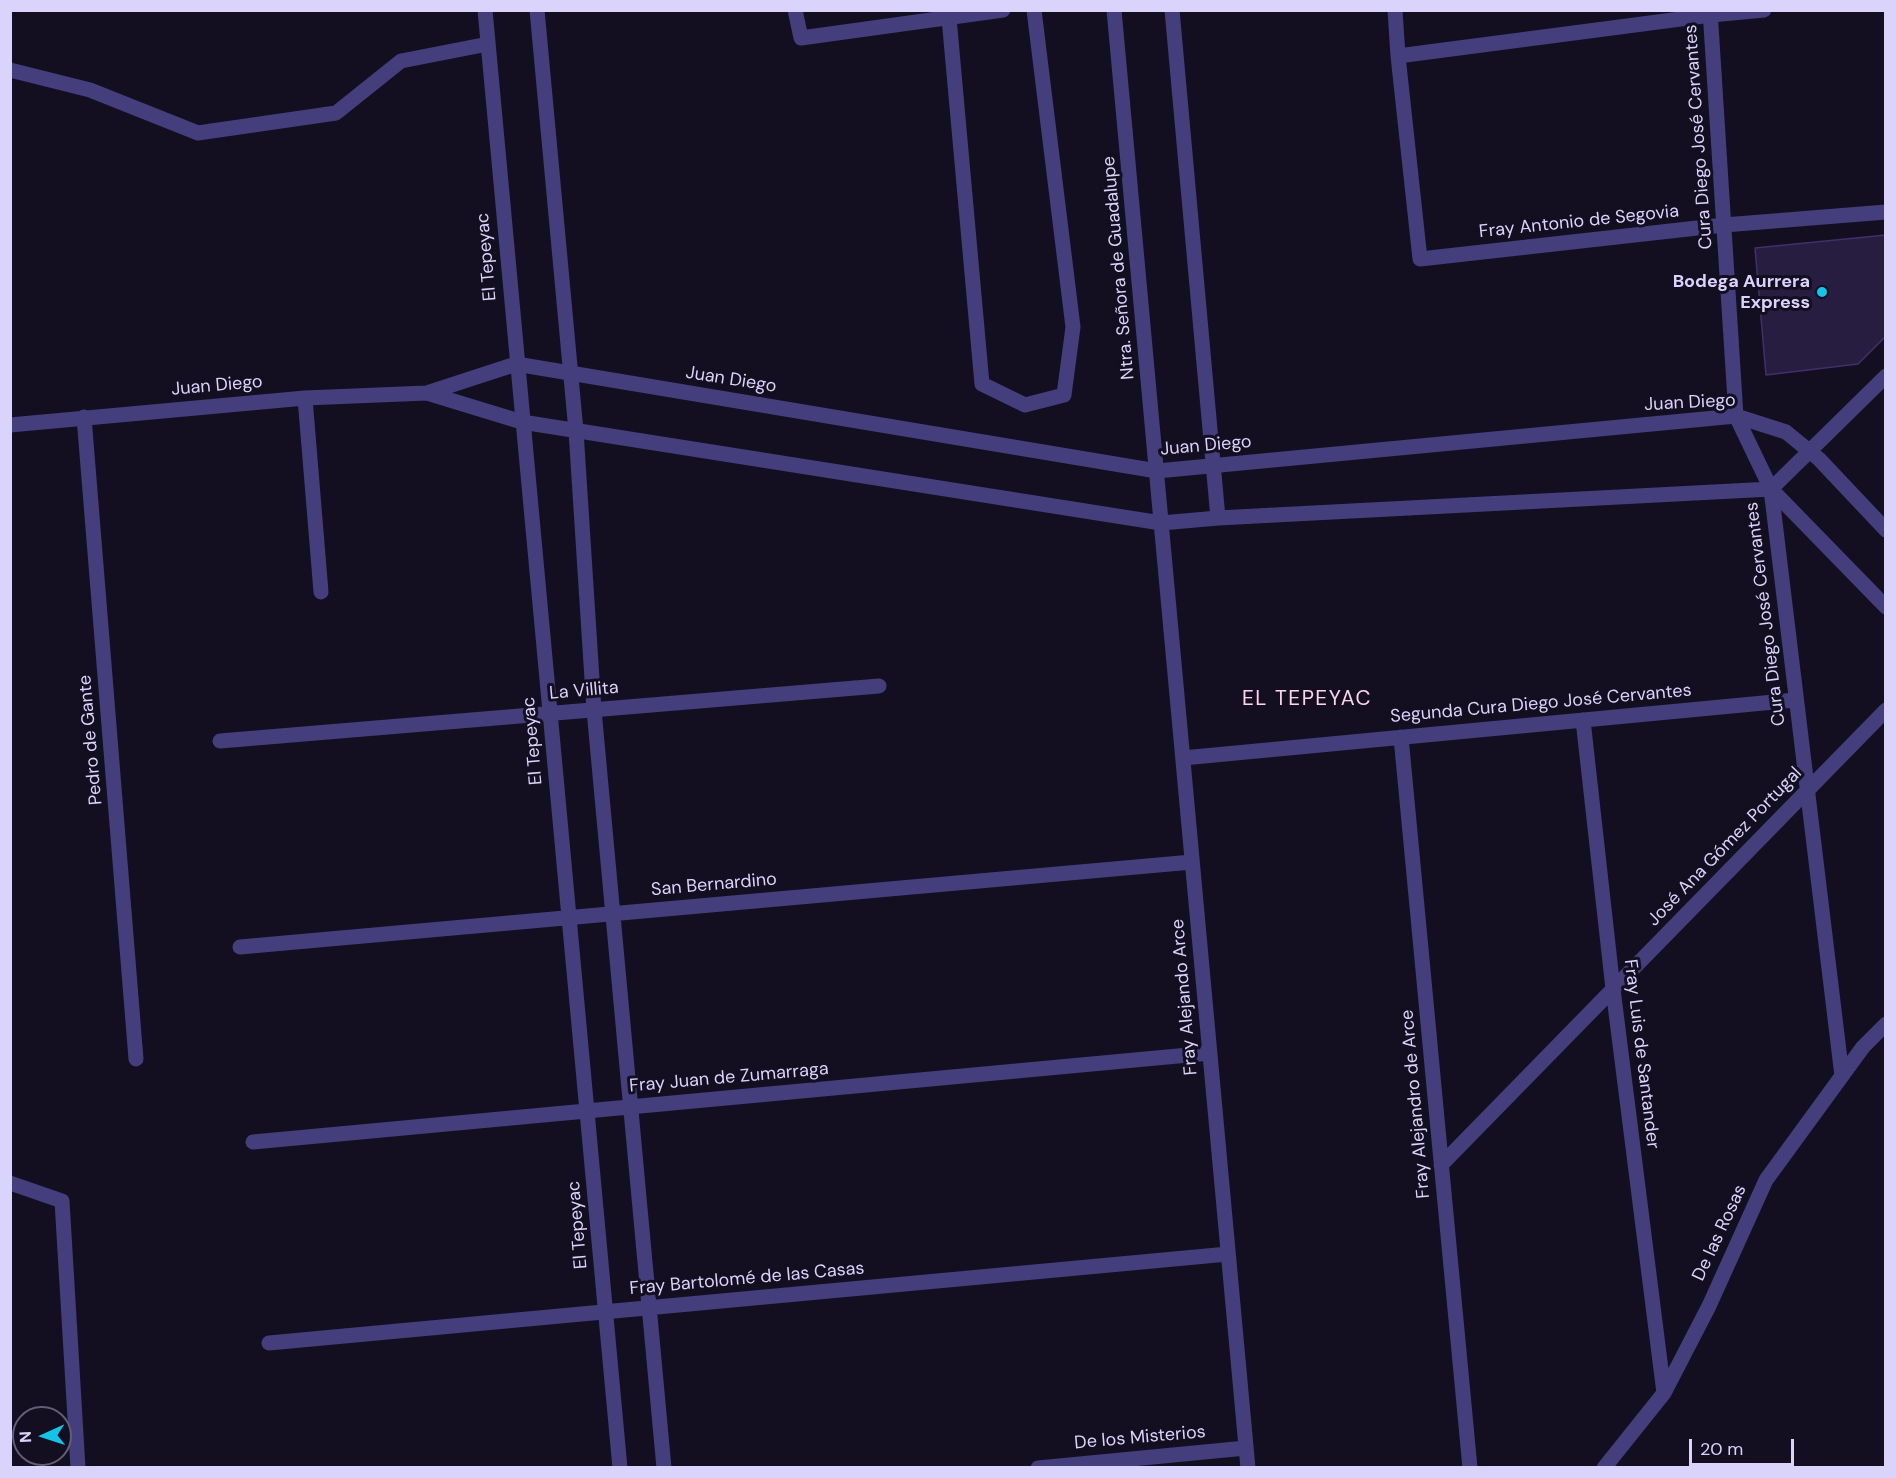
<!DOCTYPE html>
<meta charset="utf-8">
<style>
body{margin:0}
#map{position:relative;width:1896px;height:1478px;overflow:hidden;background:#130f21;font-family:"DM Sans",sans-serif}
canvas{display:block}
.frame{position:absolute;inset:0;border:12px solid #dad3fb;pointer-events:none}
.north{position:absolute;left:12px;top:1406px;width:60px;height:60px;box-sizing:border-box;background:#130f21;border:2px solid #635d78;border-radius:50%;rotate:267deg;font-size:16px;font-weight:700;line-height:24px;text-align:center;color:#dad3fb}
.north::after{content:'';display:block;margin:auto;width:21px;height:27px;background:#13c4e7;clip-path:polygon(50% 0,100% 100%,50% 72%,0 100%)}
.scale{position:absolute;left:1689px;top:1439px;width:105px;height:27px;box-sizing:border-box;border:3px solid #dad3fb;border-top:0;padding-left:8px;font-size:18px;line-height:21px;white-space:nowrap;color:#dad3fb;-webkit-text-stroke:4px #130f21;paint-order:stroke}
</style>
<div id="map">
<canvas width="1896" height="1478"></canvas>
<div class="frame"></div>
<div class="north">N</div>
<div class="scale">20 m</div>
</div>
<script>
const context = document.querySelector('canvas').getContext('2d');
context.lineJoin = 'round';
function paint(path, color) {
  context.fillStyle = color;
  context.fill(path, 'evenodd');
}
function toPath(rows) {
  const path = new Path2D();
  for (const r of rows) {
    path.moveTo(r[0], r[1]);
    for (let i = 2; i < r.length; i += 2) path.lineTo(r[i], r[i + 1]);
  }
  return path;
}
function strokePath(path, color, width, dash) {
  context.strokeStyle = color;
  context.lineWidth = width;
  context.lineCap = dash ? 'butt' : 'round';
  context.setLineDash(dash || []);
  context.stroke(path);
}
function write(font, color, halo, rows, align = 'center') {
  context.font = font + ' "DM Sans",sans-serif';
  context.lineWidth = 6;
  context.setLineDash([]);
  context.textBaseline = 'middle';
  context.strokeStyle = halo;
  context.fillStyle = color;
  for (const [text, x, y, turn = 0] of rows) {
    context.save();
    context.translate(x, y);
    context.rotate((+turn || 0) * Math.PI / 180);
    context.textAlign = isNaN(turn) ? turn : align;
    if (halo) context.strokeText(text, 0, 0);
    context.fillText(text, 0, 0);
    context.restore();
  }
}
const building = toPath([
 [1886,235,1886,336,1858,364,1766,375,1755,248,1886,235]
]);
paint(building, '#261d40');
strokePath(building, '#40316a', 1.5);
strokePath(toPath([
 [485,10,620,1468],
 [537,10,576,431,594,710,664,1468],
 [795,10,801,38,1003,10],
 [1114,10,1248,1468],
 [1172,10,1218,518],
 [1395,10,1398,56,1420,259,1724,225,1886,212],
 [1710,10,1736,416,1771,489,1842,1076],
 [949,18,982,384,1025,405,1064,395,1073,327,1034,10],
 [1398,56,1711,15,1764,10],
 [10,70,90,90,198,133,336,113,401,61,488,44],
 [427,393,522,422,1161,523,1218,518,1771,489],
 [305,398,321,592],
 [84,417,136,1059],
 [10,425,305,398,427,393,516,364,1157,471,1736,416,1786,432,1819,459,1886,530],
 [1771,489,1886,607],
 [1771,489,1886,376],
 [1583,720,1613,989,1664,1393],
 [1401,737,1470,1468],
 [220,741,879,686],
 [1183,758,1795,700],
 [240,947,1192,862],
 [253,1142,1210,1053],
 [1441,1165,1886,710],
 [10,1183,62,1201,78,1468],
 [269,1343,1228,1254],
 [1038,1468,1246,1448],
 [1604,1468,1664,1393,1709,1306,1766,1180,1863,1047,1886,1024]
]), '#443e7c', 15);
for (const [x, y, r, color] of [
 [1822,292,6,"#13c4e7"]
]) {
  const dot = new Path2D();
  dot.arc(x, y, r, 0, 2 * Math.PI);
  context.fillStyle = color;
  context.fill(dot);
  strokePath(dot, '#130f21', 2);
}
write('18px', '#dad3fb', '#130f21', [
 ["Cura Diego José Cervantes",1699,137,-94],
 ["Fray Antonio de Segovia",1579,222,-6],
 ["El Tepeyac",487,257,-95],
 ["Ntra. Señora de Guadalupe",1119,268,-95],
 ["Juan Diego",731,380,9],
 ["Juan Diego",217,386,-5],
 ["Juan Diego",1690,403,-3],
 ["Juan Diego",1206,446,-5],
 ["Cura Diego José Cervantes",1766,614,-97],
 ["La Villita",584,691,-5],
 ["Segunda Cura Diego José Cervantes",1541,704,-5],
 ["Pedro de Gante",91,740,-95],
 ["El Tepeyac",533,741,-95],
 ["José Ana Gómez Portugal",1725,847,-46],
 ["San Bernardino",714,885,-5],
 ["Fray Alejando Arce",1185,997,-95],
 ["Fray Luis de Santander",1641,1054,83],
 ["Fray Juan de Zumarraga",729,1078,-5],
 ["Fray Alejandro de Arce",1416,1104,-95],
 ["El Tepeyac",578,1225,-95],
 ["De las Rosas",1720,1233,-65],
 ["Fray Bartolomé de las Casas",747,1279,-5],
 ["De los Misterios",1140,1438,-5]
]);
write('bold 18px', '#dad3fb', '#130f21', [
 ["Bodega Aurrera",1810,282],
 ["Express",1810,303]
], 'right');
context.letterSpacing = '1.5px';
write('21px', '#fbd5eb', '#130f21', [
 ["EL TEPEYAC",1307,699]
]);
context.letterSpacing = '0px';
</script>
